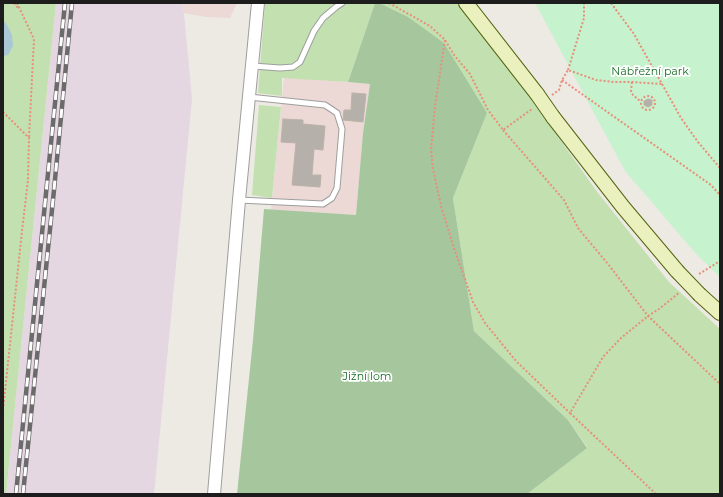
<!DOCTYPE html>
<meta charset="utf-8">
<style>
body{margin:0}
#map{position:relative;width:723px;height:497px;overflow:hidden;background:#edeae4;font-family:Montserrat,sans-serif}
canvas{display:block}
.frame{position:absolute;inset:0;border:4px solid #1d1d1d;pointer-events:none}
</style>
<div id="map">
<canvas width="723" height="497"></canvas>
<div class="frame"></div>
</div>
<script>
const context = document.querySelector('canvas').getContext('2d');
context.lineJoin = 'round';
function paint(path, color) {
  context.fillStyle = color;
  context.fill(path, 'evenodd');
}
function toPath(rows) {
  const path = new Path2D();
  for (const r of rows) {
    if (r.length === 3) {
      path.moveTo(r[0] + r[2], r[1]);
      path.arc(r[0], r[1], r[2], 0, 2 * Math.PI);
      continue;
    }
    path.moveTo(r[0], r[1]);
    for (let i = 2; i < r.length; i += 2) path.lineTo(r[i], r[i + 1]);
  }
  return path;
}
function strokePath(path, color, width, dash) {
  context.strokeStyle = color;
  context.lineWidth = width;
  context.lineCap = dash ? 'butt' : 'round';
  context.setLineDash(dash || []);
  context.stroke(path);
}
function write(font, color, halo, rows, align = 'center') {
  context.font = font + ' Montserrat,sans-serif';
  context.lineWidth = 3.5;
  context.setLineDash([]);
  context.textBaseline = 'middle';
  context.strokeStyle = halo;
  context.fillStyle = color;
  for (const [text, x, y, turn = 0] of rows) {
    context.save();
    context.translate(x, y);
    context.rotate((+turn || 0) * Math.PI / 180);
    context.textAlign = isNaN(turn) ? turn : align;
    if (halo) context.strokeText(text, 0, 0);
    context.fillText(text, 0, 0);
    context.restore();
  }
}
paint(toPath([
 [183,3,237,3,230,18,206,17,184,13],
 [284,77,370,84,363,134,356,216,271,210]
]), '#ecd8d5');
paint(toPath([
 [56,3,183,3,192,99,154,494,6,494]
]), '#e5d7e1');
paint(toPath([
 [3,3,56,3,6,494,3,494],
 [265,3,375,3,348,82,282,78,282,96,258,93],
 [379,3,458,3,534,103,598,193,669,282,720,329,720,494,527,494,587,447,568,420,474,331,453,198,487,113],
 [259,105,281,107,272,198,252,195]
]), '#c3e1b0');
paint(toPath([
 [375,3,379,3,408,17,444,43,487,113,453,198,474,331,568,420,587,448,527,494,237,494,253,340,264,209,356,215,363,133,370,84,348,82]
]), '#a6c79e');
paint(toPath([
 [535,3,720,3,720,277,697,255,625,171]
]), '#c6f2cd');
paint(toPath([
 [3,20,7,25,12,35,13,46,8,55,3,56]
]), '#a9c7d5');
const building = toPath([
 [352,93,366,94,363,122,343,120,344,110,351,110,352,93],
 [648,99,652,100,652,105,648,107,644,105,644,101,648,99],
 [283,119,303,120,303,124,325,126,323,150,314,149,312,175,321,175,320,187,292,185,296,143,281,142,283,119]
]);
paint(building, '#b5b0aa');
strokePath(building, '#bcb3a8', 1);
const service = toPath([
 [253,66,280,68,293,67,300,62,314,31,323,18,336,7,342,3],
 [239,200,323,204,332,198,337,188,342,129,337,113,325,105,249,97]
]);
const tertiary = toPath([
 [214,494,239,200,258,3]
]);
const secondary = toPath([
 [466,3,537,94],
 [553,117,623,207,677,271],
 [700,295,720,313]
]);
strokePath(service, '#9e9e9e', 7);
strokePath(tertiary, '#9e9e9e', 14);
strokePath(secondary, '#556512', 16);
strokePath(toPath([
 [14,3,18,8],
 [17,3,34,39,29,138],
 [389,3,430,26,445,40,454,55,470,74,488,110,503,130,532,109],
 [611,3,634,34,681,118,698,142,720,168],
 [445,40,435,106,431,150,433,169,441,206,454,248,473,302,485,323,516,361,570,413],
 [568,70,584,18,584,3],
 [562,80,711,185,720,195],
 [632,82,631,91,633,95,640,101],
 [552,95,559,90,562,80,568,70,596,80,614,82,632,82,662,84],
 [648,103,7],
 [3,112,29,138,28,180,22,231,3,410],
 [503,130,564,200,578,228,608,264,648,316,720,384],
 [699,274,720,261],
 [656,494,570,413,603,357,621,338,648,316,659,309,680,292]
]), '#e78f7a', 2, [2, 2]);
strokePath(service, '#fff', 5);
strokePath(tertiary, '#fff', 12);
strokePath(secondary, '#eaf1be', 14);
const rail = toPath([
 [16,494,65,3],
 [23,494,54,190,72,3]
]);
strokePath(rail, '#6b6b6b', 4.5);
strokePath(rail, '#fff', 3, [9]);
const secondaryBridge = toPath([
 [537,94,553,117],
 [677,271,700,295]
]);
strokePath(secondaryBridge, '#556512', 16, []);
strokePath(secondaryBridge, '#eaf1be', 14);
write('11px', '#196c27', '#fff', [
 ["Nábřežní park",650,72],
 ["Jižní lom",367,377]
]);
</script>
